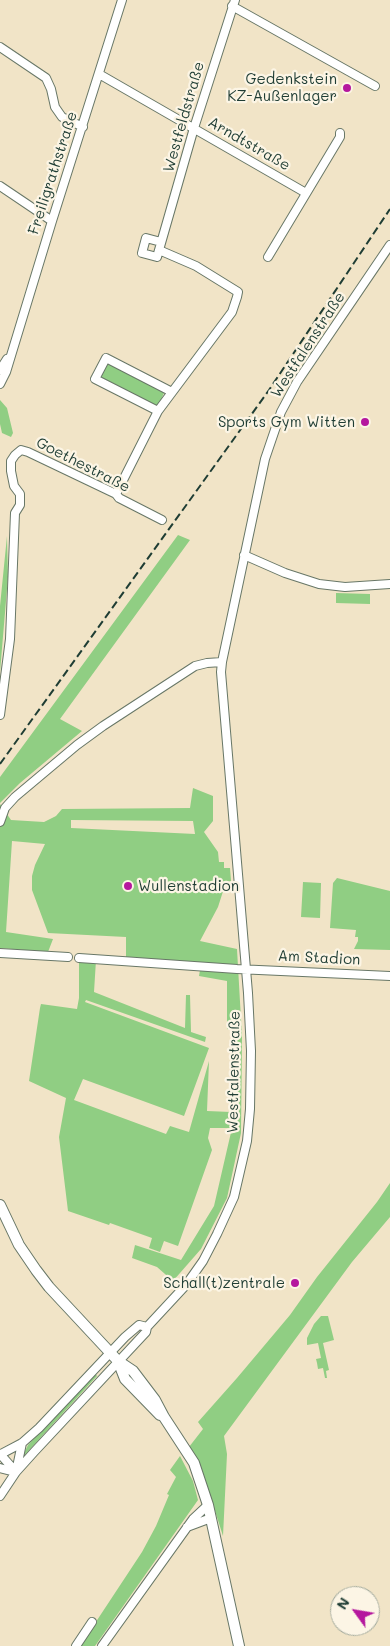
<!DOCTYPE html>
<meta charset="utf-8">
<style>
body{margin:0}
#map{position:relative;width:390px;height:1646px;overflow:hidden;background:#f1e4c7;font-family:Mali,sans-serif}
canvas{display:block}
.north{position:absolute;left:330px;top:1586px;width:50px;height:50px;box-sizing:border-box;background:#fcf5e5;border:1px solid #a4ab9e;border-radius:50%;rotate:302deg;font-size:14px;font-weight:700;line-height:20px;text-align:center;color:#1f3d34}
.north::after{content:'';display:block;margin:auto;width:18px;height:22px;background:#b5179e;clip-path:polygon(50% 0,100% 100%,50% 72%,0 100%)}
</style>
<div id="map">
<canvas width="390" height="1646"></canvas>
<div class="north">N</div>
</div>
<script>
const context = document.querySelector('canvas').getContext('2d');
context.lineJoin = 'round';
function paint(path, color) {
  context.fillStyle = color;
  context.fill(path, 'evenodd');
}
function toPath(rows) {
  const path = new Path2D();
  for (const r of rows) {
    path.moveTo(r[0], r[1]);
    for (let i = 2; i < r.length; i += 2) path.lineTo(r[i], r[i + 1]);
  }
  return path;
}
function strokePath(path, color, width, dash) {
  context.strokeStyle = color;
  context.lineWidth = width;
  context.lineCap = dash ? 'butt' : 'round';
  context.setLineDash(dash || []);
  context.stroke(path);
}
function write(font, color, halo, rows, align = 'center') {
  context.font = font + ' Mali,sans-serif';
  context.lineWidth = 4.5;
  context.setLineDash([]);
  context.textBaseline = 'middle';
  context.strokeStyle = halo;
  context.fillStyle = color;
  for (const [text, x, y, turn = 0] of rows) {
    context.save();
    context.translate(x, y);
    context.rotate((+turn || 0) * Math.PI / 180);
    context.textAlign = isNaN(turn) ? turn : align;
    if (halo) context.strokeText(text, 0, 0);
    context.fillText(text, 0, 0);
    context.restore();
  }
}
paint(toPath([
 [111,363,163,389,164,393,158,406,153,407,101,381,100,377,107,364],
 [0,400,7,408,13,433,11,437,2,433,0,424],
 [178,535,190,540,60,719,82,731,20,783,0,803,0,777],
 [7,536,8,577,0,672,0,606],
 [336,593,370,594,370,604,336,603],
 [193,788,213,796,213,821,204,832,218,852,219,862,224,862,224,868,230,868,231,881,226,882,218,907,200,941,237,949,242,1037,241,1133,227,1198,201,1249,173,1281,157,1267,132,1258,135,1245,181,1260,214,1206,232,1128,210,1128,208,1138,212,1150,178,1246,164,1241,160,1252,149,1248,152,1238,110,1223,109,1225,68,1211,59,1137,66,1098,29,1081,40,1008,41,1004,77,1009,79,998,79,958,96,960,94,992,185,1028,186,995,190,995,191,1032,206,1037,205,1042,86,1000,85,1002,209,1048,184,1116,83,1079,74,1100,166,1134,170,1126,189,1132,209,1061,207,1111,231,1112,234,1030,227,1029,227,981,199,976,201,964,126,958,126,937,48,933,32,890,32,876,35,865,45,844,12,841,6,932,53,939,48,952,0,948,0,804,11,820,44,822,56,816,62,809,190,808],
 [71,820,193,821,195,834,71,828],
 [337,878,390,891,390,950,354,949,358,941,358,937,355,937,356,930,330,928,333,883],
 [303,882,321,883,320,918,301,917],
 [390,1183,390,1217,352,1262,224,1436,227,1454,223,1536,200,1464,189,1447,203,1429,198,1422,237,1378,290,1315,317,1277,377,1202],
 [321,1316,328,1316,334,1340,323,1343,329,1370,326,1371,327,1378,325,1378,323,1368,318,1369,317,1363,316,1359,321,1358,318,1343,307,1345,307,1338,314,1324],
 [94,1372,97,1376,21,1459,28,1445],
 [180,1456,193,1481,198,1500,95,1646,80,1646,142,1552,156,1526,169,1495,167,1494,176,1477,170,1470]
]), '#90ce83');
const minor = toPath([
 [232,6,375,86],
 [0,47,46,78,51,89,55,107,62,117,83,127],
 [99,74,306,193],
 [0,186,52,221],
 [161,242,146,238,142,253,157,257,194,128,235,0],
 [268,257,340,137,340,133],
 [0,370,7,359],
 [0,384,6,372,52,221,122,0],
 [158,411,95,379,106,358,172,392],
 [116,494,158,411,232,312,237,297,238,292,196,266,159,250],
 [244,555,285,573,319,584,345,587,390,584],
 [0,715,10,639,15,513,20,505,20,494,14,486,11,471,11,461,15,455,21,450,28,452,116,494,119,498,162,520],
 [0,822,5,808,15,797,77,745,103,726,195,666,207,663,222,662],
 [0,953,68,957],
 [79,958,237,969,390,976],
 [0,1454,16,1472],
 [1,1454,22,1443,39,1428,125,1337,139,1325,147,1327],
 [0,1468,15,1472],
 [16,1472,22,1443],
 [0,1496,16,1472,34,1452,146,1332,147,1327,186,1285,203,1261,217,1234,234,1197,247,1141,250,1109,251,1051,248,993,221,672,222,662,265,459,281,412,297,382,390,245],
 [187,1527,211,1518],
 [76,1646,92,1622],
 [102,1646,193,1519,208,1505]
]);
const major = toPath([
 [0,1205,19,1245,36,1270,49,1287,118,1361,133,1371,155,1400,164,1417,194,1463,208,1505,239,1646],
 [118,1361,125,1379,160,1415]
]);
strokePath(minor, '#687767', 10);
strokePath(major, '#687767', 12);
strokePath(minor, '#fff', 8);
strokePath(major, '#fff', 10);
strokePath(toPath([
 [0,764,269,390,390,209]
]), '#1f3d34', 2, [8, 4]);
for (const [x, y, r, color] of [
 [347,88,5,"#b5179e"],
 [365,422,5,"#b5179e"],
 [128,886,5,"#b5179e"],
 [295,1283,5,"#b5179e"]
]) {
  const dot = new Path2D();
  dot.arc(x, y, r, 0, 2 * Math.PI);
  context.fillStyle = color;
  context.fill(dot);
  strokePath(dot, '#fcf5e5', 2);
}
write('15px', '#1f3d34', '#fcf5e5', [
 ["Gedenkstein",337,79],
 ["KZ-Außenlager",337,96],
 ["Sports Gym Witten",355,422],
 ["Wullenstadion",138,886,"left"],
 ["Schall(t)zentrale",285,1283]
], 'right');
write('15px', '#1f3d34', '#fcf5e5', [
 ["Westfeldstraße",184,117,-74],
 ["Arndtstraße",249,144,30],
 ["Freiligrathstraße",53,173,-72],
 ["Westfalenstraße",308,345,-57],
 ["Goethestraße",83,465,27],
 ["Am Stadion",319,958,3],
 ["Westfalenstraße",234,1072,-89]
]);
</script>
